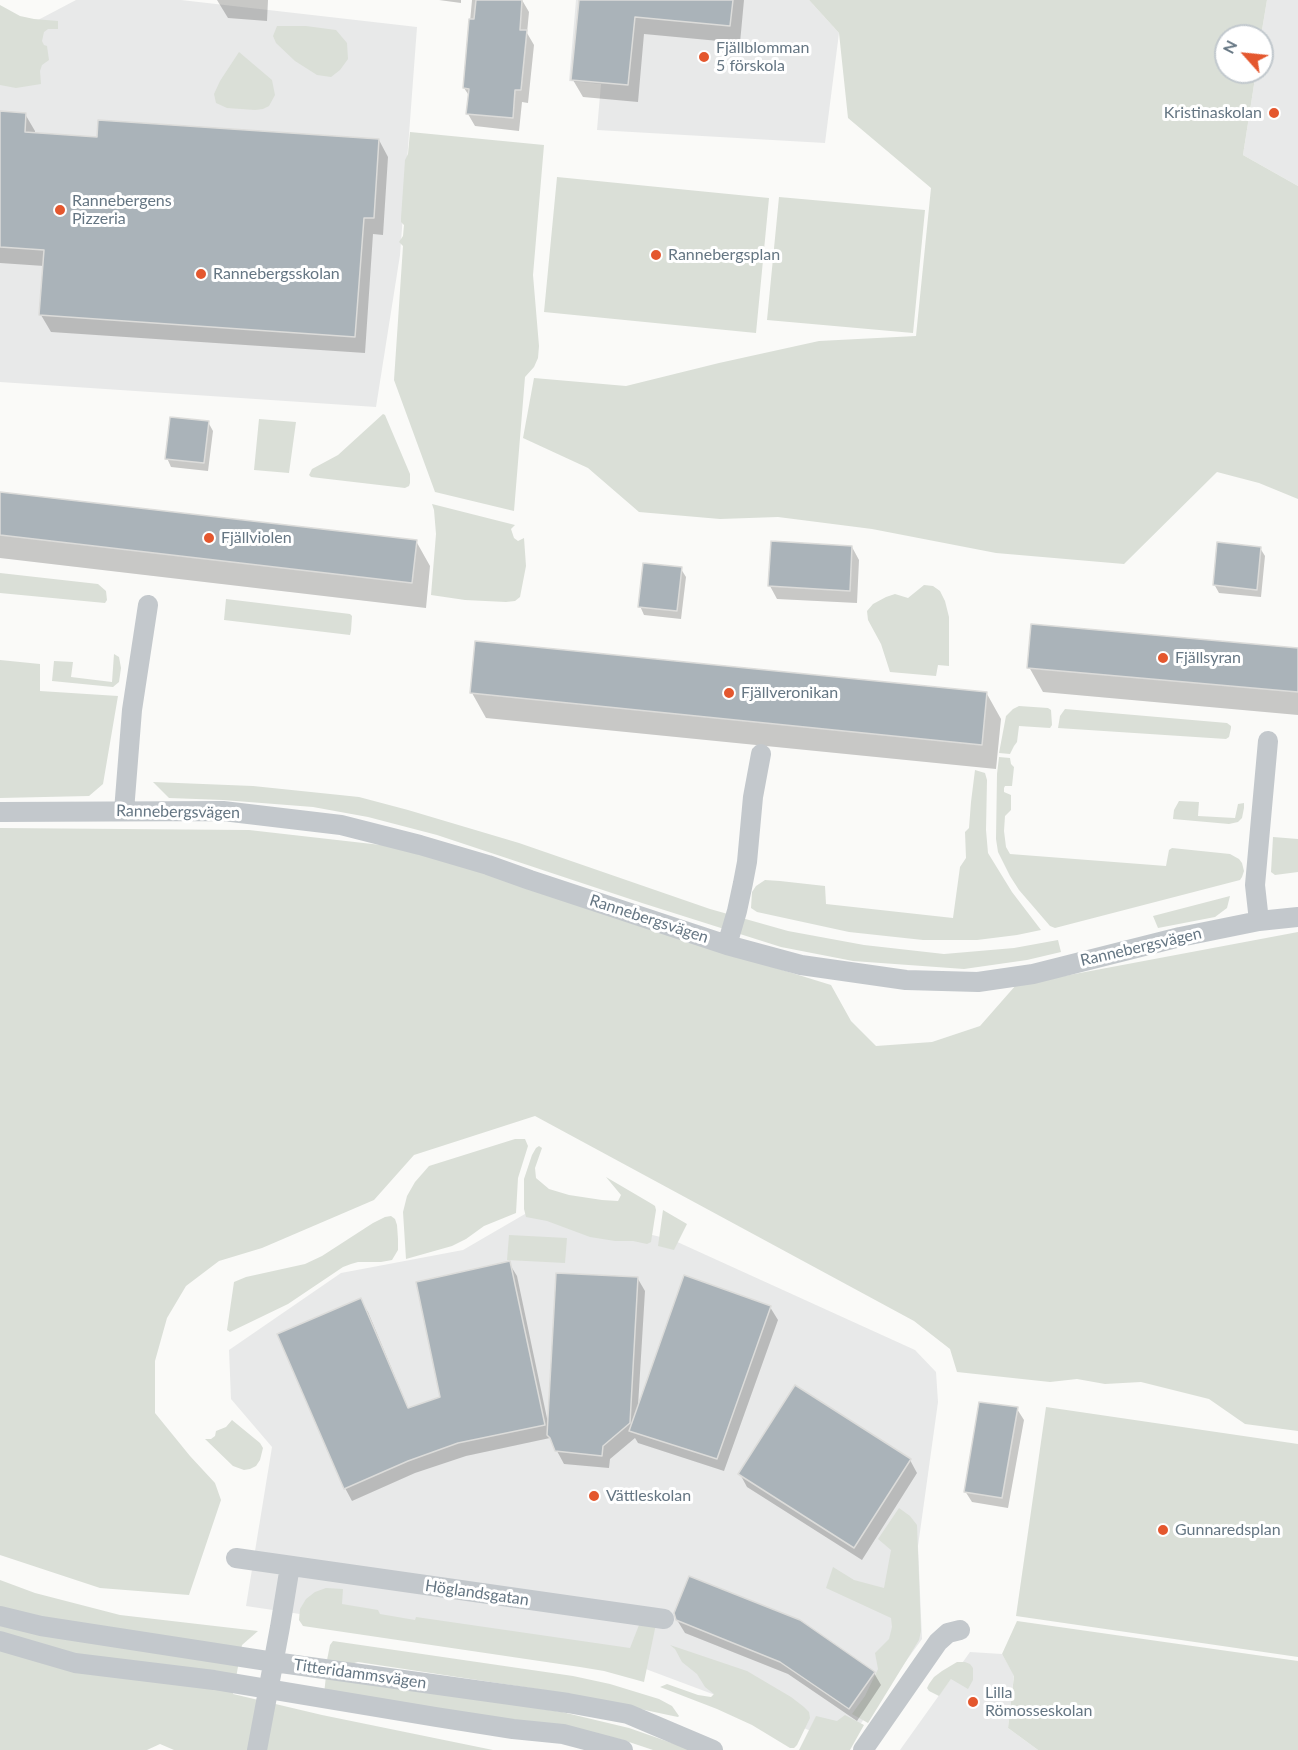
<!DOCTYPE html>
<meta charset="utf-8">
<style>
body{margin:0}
#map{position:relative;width:1298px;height:1750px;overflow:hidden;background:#fafaf8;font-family:Lato,sans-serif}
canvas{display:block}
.north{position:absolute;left:1214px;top:24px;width:60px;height:60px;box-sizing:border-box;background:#fff;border:2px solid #c1c8cd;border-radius:50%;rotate:297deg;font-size:16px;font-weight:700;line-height:24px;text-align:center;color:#657683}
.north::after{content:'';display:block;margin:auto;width:21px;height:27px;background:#e4572e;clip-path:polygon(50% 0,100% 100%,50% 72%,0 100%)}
</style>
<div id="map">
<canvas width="1298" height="1750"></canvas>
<div class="north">N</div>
</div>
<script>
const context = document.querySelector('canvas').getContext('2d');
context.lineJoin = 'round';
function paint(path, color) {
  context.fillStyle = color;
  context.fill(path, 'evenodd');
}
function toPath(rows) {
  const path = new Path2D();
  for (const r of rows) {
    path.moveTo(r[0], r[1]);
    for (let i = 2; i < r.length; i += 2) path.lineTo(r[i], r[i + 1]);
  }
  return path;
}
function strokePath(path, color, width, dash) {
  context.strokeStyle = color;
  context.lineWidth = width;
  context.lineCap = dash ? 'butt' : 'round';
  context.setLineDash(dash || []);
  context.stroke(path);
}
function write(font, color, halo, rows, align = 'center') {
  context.font = font + ' Lato,sans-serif';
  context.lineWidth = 6;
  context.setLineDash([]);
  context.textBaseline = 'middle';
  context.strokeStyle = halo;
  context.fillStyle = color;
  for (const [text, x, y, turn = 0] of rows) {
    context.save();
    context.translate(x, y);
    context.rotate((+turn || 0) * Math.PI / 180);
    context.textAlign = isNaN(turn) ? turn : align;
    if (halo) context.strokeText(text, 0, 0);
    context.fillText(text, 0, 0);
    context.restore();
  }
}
paint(toPath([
 [76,0,181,0,417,27,400,255,376,407,0,382,0,40],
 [576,0,809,0,839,33,825,143,597,130,601,84,569,81],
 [1267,0,1298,0,1298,186,1243,155,1256,72,1262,72,1261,36],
 [537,1207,673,1240,915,1350,936,1372,938,1402,918,1546,922,1639,846,1744,643,1668,374,1625,246,1606,272,1447,231,1399,229,1350,341,1273,463,1250],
 [970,1652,1002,1654,1014,1675,1008,1728,1038,1750,900,1750]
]), '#e8e9e9');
paint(toPath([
 [809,0,1267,0,1261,36,1226,36,1226,72,1256,72,1243,155,1298,186,1298,499,1259,483,1217,472,1124,564,996,553,872,529,778,517,720,519,639,512,588,468,523,438,534,378,626,386,719,363,819,341,916,336,931,188,848,118,839,33],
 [0,5,20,16,34,19,58,21,58,29,48,29,44,32,42,41,44,45,47,46,49,60,42,65,40,71,41,84,16,88,0,85],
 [277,26,306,26,336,30,347,43,348,59,340,70,331,77,317,75,295,61,276,43,273,36],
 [239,52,272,80,275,95,269,106,263,109,255,110,227,108,216,103,214,94,220,81],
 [410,132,544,145,533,275,539,346,538,358,534,367,525,377,514,511,435,492,394,380,403,246,399,242,403,236,404,225,401,222,401,218,405,160,408,154],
 [557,177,769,198,756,333,544,312],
 [779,197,925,210,913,333,767,320],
 [383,414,385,415,410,474,410,483,409,486,405,488,311,477,309,475,312,469,338,455],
 [259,419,296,422,289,473,254,470],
 [432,504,515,525,511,529,514,538,518,541,524,538,526,566,520,597,515,601,506,602,465,600,431,595,436,534,434,510],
 [0,573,98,584,106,591,107,600,105,603,0,593],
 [924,585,933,586,940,591,945,601,949,617,949,666,938,665,936,676,890,672,881,644,868,620,867,611,873,604,886,597,895,594,908,598],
 [226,599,350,614,352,616,351,631,350,635,224,620],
 [114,654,119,657,121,668,119,682,113,687,52,681,54,661,73,662,71,677,112,682],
 [0,660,40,664,40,691,118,696,103,784,89,796,0,798],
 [1019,706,1048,708,1051,710,1052,725,1050,728,1019,726,1017,742,1014,746,1010,754,999,753,1006,716,1013,709],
 [1065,709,1227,723,1231,726,1231,728,1229,737,1226,739,1058,728,1060,716],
 [999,757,1010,758,1011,764,1014,767,1012,786,1005,786,1004,788,1004,792,1011,795,1011,810,1005,816,1004,831,1006,847,1010,854,1166,866,1169,850,1172,848,1230,854,1239,859,1242,863,1244,871,1242,877,1240,880,1055,928,1050,926,1019,890,1010,876,998,852,996,839,997,774],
 [975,770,985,773,987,780,986,830,988,853,1012,892,1041,930,1017,935,977,940,923,940,849,932,757,912,751,908,752,892,756,886,765,880,780,881,825,886,826,904,953,918,960,867,966,858,965,832,969,828,971,802],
 [153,782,253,786,359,797,408,810,519,843,710,909,788,931,864,945,944,954,1014,948,1058,940,1061,952,1027,960,964,969,853,961,781,947,642,903,437,835,368,817,313,807,223,800,169,798],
 [1179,801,1199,802,1198,816,1235,818,1238,804,1244,803,1244,808,1242,818,1238,822,1229,824,1173,819,1174,810],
 [0,828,249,830,425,850,633,924,831,985,851,1021,876,1046,932,1042,980,1026,1016,985,1298,932,1298,1431,1245,1424,1209,1399,1141,1382,1105,1384,1077,1379,1050,1382,957,1372,950,1349,914,1321,535,1116,414,1155,374,1200,262,1248,219,1261,186,1286,167,1318,155,1361,155,1413,190,1456,215,1483,221,1500,189,1595,100,1588,0,1555],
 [1273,837,1298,839,1298,872,1275,875,1271,872],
 [1230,896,1227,908,1215,917,1158,928,1153,916],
 [515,1139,525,1139,528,1146,518,1178,516,1213,484,1226,466,1239,452,1246,406,1259,403,1212,407,1196,415,1182,429,1166],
 [539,1146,542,1148,535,1168,536,1178,549,1189,569,1195,602,1200,618,1201,621,1195,606,1177,652,1204,655,1206,656,1210,651,1242,647,1244,633,1241,615,1241,590,1237,547,1221,526,1217,524,1209,524,1179,532,1155,536,1148],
 [663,1210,687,1224,674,1250,658,1246],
 [391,1216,395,1219,397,1225,398,1239,398,1250,392,1260,381,1262,358,1262,351,1264,343,1267,288,1304,230,1332,227,1330,234,1282,246,1277,305,1264,322,1256,373,1223,385,1217],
 [509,1235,567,1238,565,1263,507,1260],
 [1046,1407,1298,1444,1298,1657,1016,1616],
 [232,1420,260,1443,263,1448,260,1460,256,1466,250,1469,244,1470,233,1466,205,1439,211,1439,215,1436,216,1431,226,1427],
 [899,1508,910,1516,917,1525,921,1631,919,1640,868,1723,852,1714,865,1696,878,1669,875,1653,889,1639,892,1627,891,1618,826,1588,833,1567,854,1580,884,1588,891,1550,878,1539],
 [0,1580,35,1593,120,1615,258,1631,242,1645,233,1694,322,1715,493,1750,174,1750,160,1744,147,1750,0,1750],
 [326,1588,343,1589,342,1604,378,1610,380,1614,415,1620,416,1617,630,1648,639,1625,642,1623,656,1624,644,1682,604,1671,580,1667,303,1626,299,1620,300,1609,306,1599,315,1592],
 [1017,1621,1298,1661,1298,1750,1038,1750,1008,1728,1014,1676,1002,1654],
 [333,1641,573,1676,610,1684,659,1699,672,1706,679,1716,678,1717,673,1716,570,1694,358,1662,347,1665,327,1660,330,1645],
 [670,1645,747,1671,791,1697,804,1707,809,1712,810,1718,797,1745,794,1748,790,1748,752,1725,717,1709,660,1687,667,1684,698,1695,711,1697,714,1694,705,1687,697,1674,682,1662,675,1649],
 [957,1662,965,1662,970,1664,973,1668,973,1680,968,1689,951,1679,939,1696,929,1691,927,1688,929,1684,934,1677,942,1671],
 [326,1676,562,1712,629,1728,692,1750,653,1750,623,1740,595,1733,324,1694],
 [845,1715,864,1725,850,1750,799,1750,816,1716,837,1721]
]), '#dadfd7');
paint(toPath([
 [217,0,268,0,267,21,228,18],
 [439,0,461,0,461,3],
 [472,0,522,0,529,12,527,33,534,45,528,103,522,102,519,131,475,126,468,114,470,97,464,88],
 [580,0,744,0,740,43,644,34,638,102,583,97,573,80],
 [0,112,25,114,35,131,35,134,99,138,379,140,388,157,383,235,373,234,365,353,51,332,41,315,44,266,0,263],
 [208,422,213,431,208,471,171,467,167,458],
 [0,494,416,541,430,566,426,608,0,558],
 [852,547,859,560,857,603,777,599,770,586],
 [1260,548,1265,556,1261,597,1219,593,1214,584],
 [681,569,686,577,681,619,644,615,640,606],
 [1298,649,1298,715,1043,692,1029,667],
 [472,693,987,694,1001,719,996,769,486,718],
 [509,1263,517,1276,548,1423,638,1279,645,1291,638,1406,770,1307,778,1320,724,1471,638,1443,635,1438,610,1459,609,1468,564,1464,550,1438,466,1456,415,1473,352,1501,345,1488,360,1300,368,1312,409,1410,442,1398],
 [1017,1409,1024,1420,1008,1508,972,1502,965,1491],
 [910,1460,917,1473,862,1560,747,1487,740,1474],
 [677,1620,874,1673,881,1685,857,1721,788,1674,685,1633]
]), '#0003');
const building = toPath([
 [476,0,522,0,520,30,527,30,521,90,515,90,513,118,466,114,469,89,463,88,469,19,474,19,476,0],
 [579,0,733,0,730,26,635,17,628,85,571,80,579,0],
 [0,111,26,113,25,132,97,137,98,120,379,139,374,218,364,218,355,337,39,315,44,250,0,247,0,111],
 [170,417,209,421,204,463,165,459,170,417],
 [0,492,417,540,412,583,0,535,0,492],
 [771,541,852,546,850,591,768,586,771,541],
 [1217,542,1261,547,1257,590,1213,585,1217,542],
 [643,563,682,567,677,611,638,607,643,563],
 [1031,624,1298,648,1298,692,1027,668,1031,624],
 [475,641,987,692,982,745,470,693,475,641],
 [510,1261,545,1425,458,1443,408,1461,344,1489,277,1334,361,1298,408,1408,440,1397,416,1282,510,1261],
 [556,1273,638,1277,630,1423,603,1446,602,1456,555,1451,550,1438,547,1435,556,1273],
 [684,1275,771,1306,717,1459,629,1431,684,1275],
 [795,1385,911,1459,854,1548,738,1474,795,1385],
 [979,1402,1018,1407,1002,1498,964,1492,979,1402],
 [689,1576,800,1620,875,1672,849,1709,780,1662,676,1620,674,1613,689,1576]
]);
paint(building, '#aab3b9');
strokePath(building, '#dcdcda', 1.5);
strokePath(toPath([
 [124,811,132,710,148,605],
 [0,812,223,811,341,825,420,845,488,865,530,880,727,945,801,965,906,980,978,982,1033,974,1180,937,1259,921,1298,917],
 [1259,921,1255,885,1268,741],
 [727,945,737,911,743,883,747,862,753,797,761,754],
 [236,1558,664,1619],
 [0,1616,41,1626,274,1662,568,1703,628,1714,713,1750],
 [0,1641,75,1663,214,1680,436,1717,513,1729,563,1734,623,1750],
 [257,1750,280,1627,290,1566],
 [863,1750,938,1642,948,1633,960,1630]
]), '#c3c8cc', 20);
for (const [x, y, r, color] of [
 [704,57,6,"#e4572e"],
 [1274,113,6,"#e4572e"],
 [60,210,6,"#e4572e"],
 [656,255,6,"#e4572e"],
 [201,274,6,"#e4572e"],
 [209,538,6,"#e4572e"],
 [1163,658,6,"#e4572e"],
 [729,693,6,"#e4572e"],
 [594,1496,6,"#e4572e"],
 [1163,1530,6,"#e4572e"],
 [973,1702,6,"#e4572e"]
]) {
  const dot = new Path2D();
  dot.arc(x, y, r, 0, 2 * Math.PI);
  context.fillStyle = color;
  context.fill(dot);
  strokePath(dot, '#fff', 2);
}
write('16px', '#657683', '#fff', [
 ["Fjällblomman",716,48],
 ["5 förskola",716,66],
 ["Kristinaskolan",1262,113,"right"],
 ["Rannebergens",72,201],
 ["Pizzeria",72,219],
 ["Rannebergsplan",668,255],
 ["Rannebergsskolan",213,274],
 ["Fjällviolen",221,538],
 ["Fjällsyran",1175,658],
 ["Fjällveronikan",741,693],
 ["Vättleskolan",606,1496],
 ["Gunnaredsplan",1175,1530],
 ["Lilla",985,1693],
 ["Römosseskolan",985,1711]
], 'left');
write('16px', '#657683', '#fff', [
 ["Rannebergsvägen",178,812,1],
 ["Rannebergsvägen",649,919,18],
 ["Rannebergsvägen",1141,947,-13],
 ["Höglandsgatan",477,1593,8],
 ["Titteridammsvägen",360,1674,8]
]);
</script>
